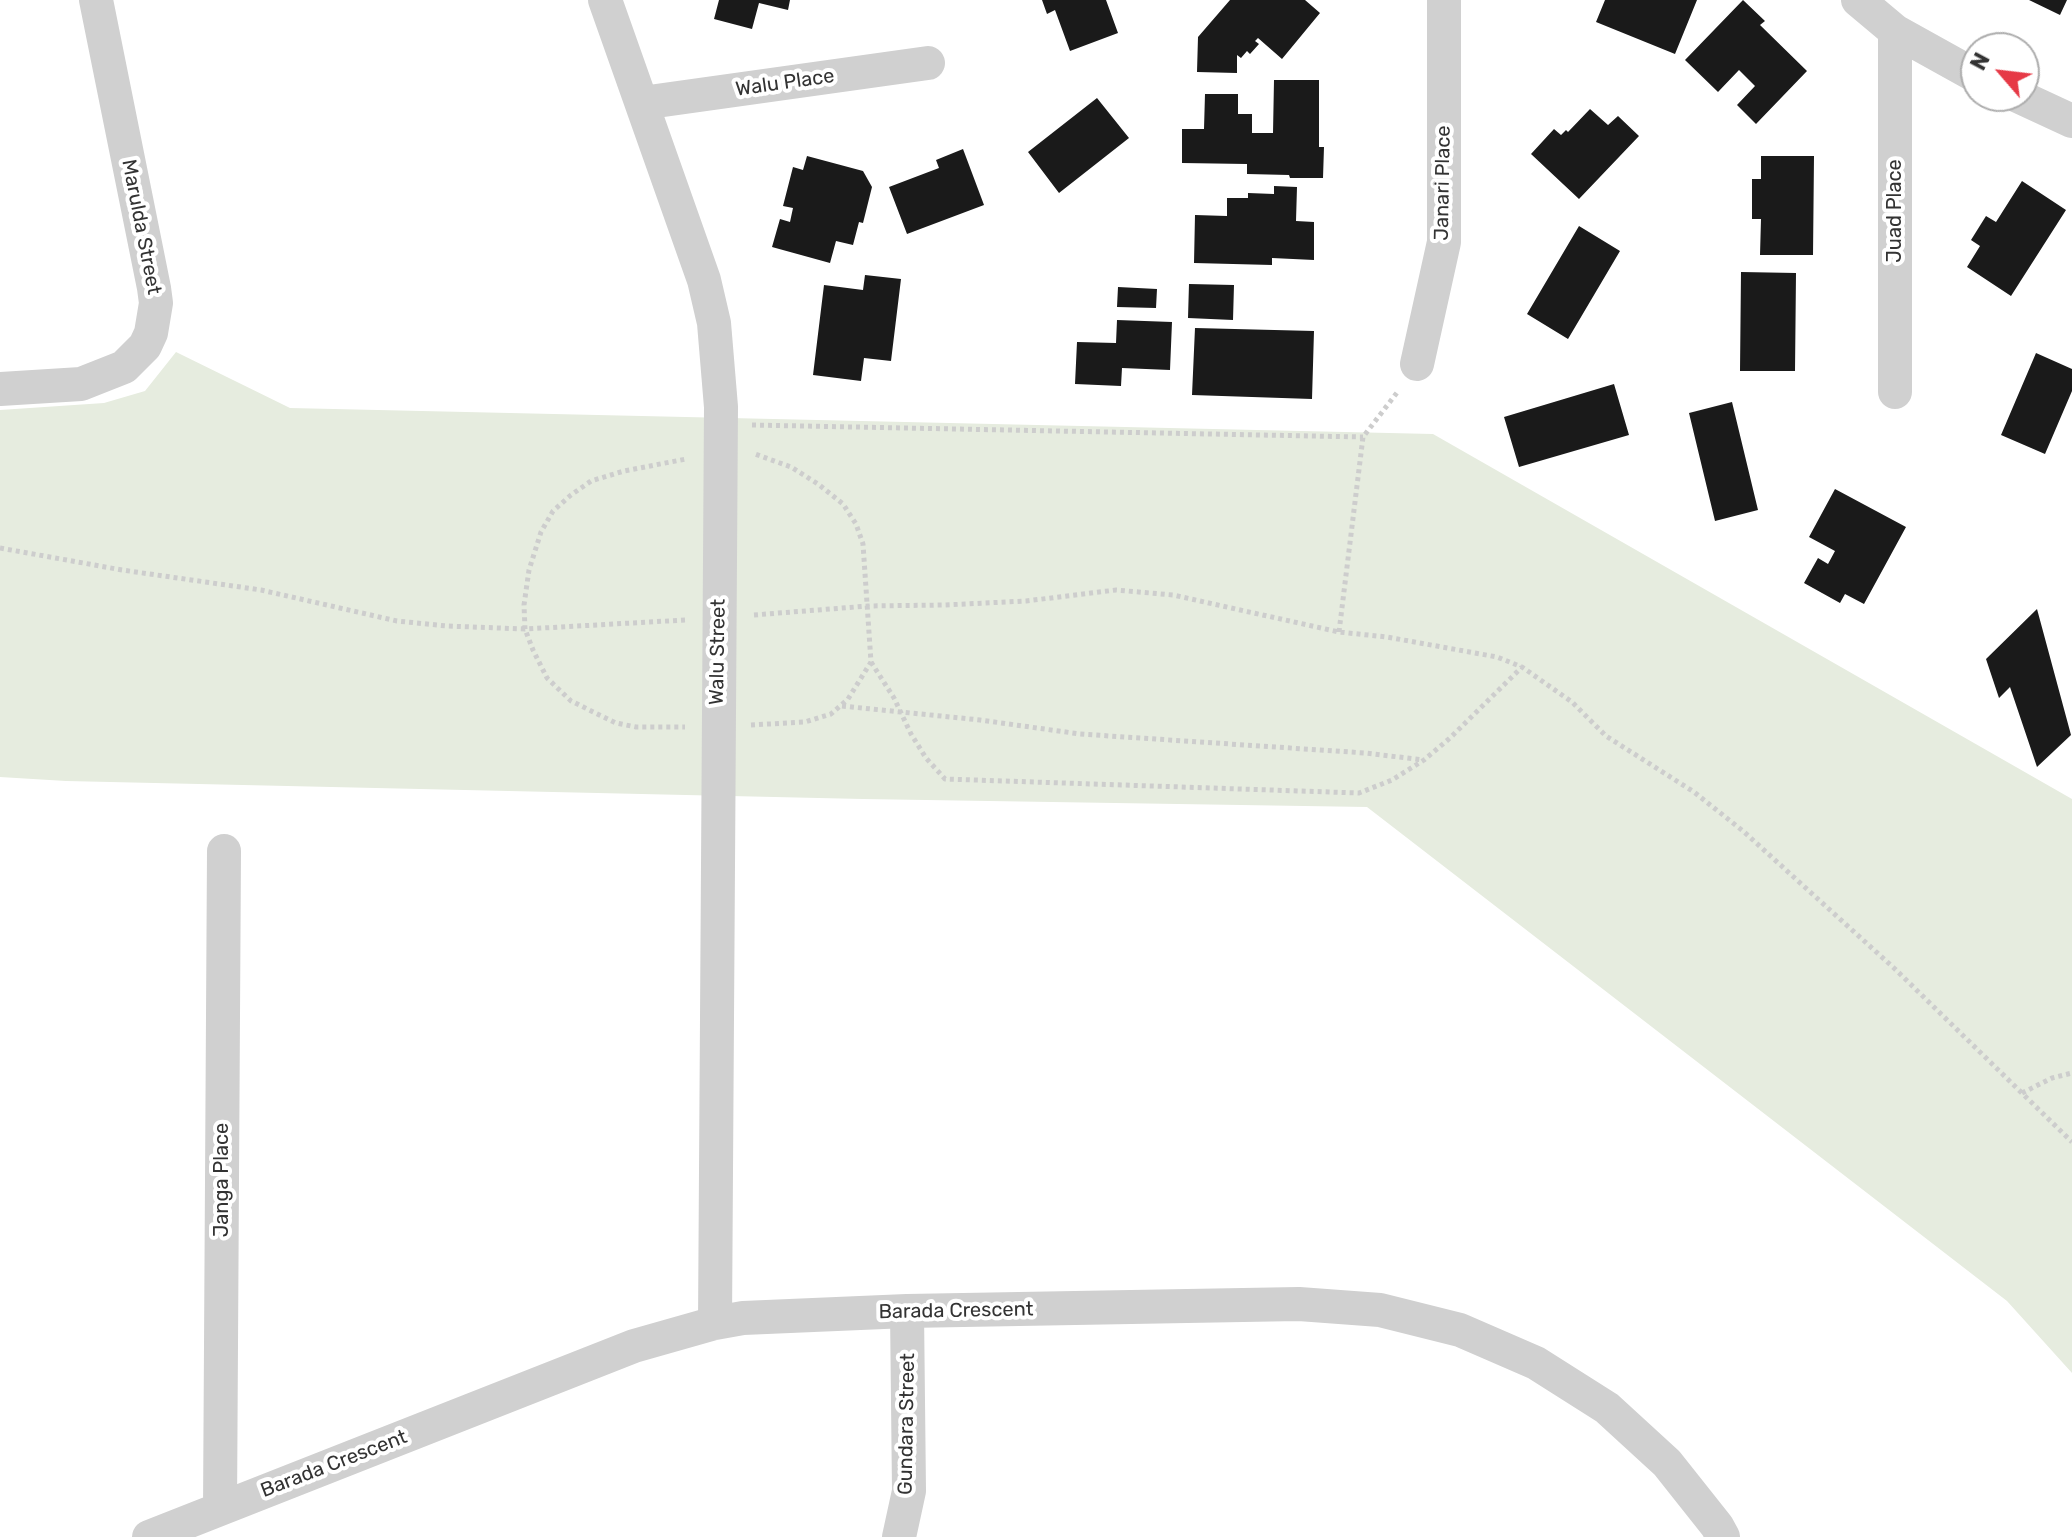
<!DOCTYPE html>
<style>
body{margin:0}
#map{position:relative;width:2072px;height:1537px;overflow:hidden;background:#fff;font-family:Rubik,sans-serif}
canvas{display:block}
.north{position:absolute;left:1960px;top:32px;width:80px;height:80px;box-sizing:border-box;background:#fff;border:2px solid #adadad;border-radius:50%;rotate:298deg;font-size:22px;font-weight:700;line-height:32px;text-align:center;color:#333}
.north::after{content:'';display:block;margin:auto;width:28px;height:36px;background:#e63946;clip-path:polygon(50% 0,100% 100%,50% 72%,0 100%)}
</style>
<div id="map">
<canvas width="2072" height="1537"></canvas>
<div class="north">N</div>
</div>
<script>
const context = document.querySelector('canvas').getContext('2d');
context.lineJoin = 'round';
function paint(path, color) {
  context.fillStyle = color;
  context.fill(path, 'evenodd');
}
function toPath(rows) {
  const path = new Path2D();
  for (const r of rows) {
    path.moveTo(r[0], r[1]);
    for (let i = 2; i < r.length; i += 2) path.lineTo(r[i], r[i + 1]);
  }
  return path;
}
function strokePath(path, color, width, dash) {
  context.strokeStyle = color;
  context.lineWidth = width;
  context.lineCap = dash ? 'butt' : 'round';
  context.setLineDash(dash || []);
  context.stroke(path);
}
function write(font, color, halo, rows, align = 'center') {
  context.font = font + ' Rubik,sans-serif';
  context.lineWidth = 8;
  context.setLineDash([]);
  context.textBaseline = 'middle';
  context.strokeStyle = halo;
  context.fillStyle = color;
  for (const [text, x, y, turn = 0] of rows) {
    context.save();
    context.translate(x, y);
    context.rotate((+turn || 0) * Math.PI / 180);
    context.textAlign = isNaN(turn) ? turn : align;
    if (halo) context.strokeText(text, 0, 0);
    context.fillText(text, 0, 0);
    context.restore();
  }
}
paint(toPath([
 [176,352,290,408,1433,434,2072,799,2072,1373,2007,1301,1367,807,863,799,66,781,0,777,0,410,104,403,145,391]
]), '#e6ecdf');
paint(toPath([
 [719,0,790,0,788,10,759,3,752,29,714,19],
 [1042,0,1106,0,1118,33,1070,51,1055,10,1047,14],
 [1230,0,1305,0,1320,13,1282,59,1258,38,1255,41,1259,44,1250,54,1247,51,1241,58,1237,55,1237,73,1197,72,1198,37],
 [1605,0,1697,0,1675,54,1596,22],
 [1743,0,1765,21,1760,25,1807,71,1756,124,1737,105,1755,86,1739,70,1718,92,1685,60],
 [2029,0,2067,0,2060,15],
 [1274,80,1319,80,1319,147,1324,147,1323,178,1290,178,1289,175,1247,174,1247,164,1182,163,1182,129,1204,129,1205,94,1238,94,1238,114,1252,114,1252,133,1273,133],
 [1097,98,1129,138,1059,193,1028,152],
 [1590,109,1608,125,1618,116,1639,136,1579,199,1531,154,1554,129,1561,135,1566,130,1568,132],
 [963,149,984,205,907,234,889,187,939,168,936,160],
 [807,156,863,171,872,187,863,223,859,222,853,245,836,241,830,263,772,247,780,219,790,222,793,208,783,206,793,167,803,170],
 [1761,156,1814,156,1813,255,1760,255,1761,219,1752,219,1752,179,1761,179],
 [2022,181,2066,210,2011,296,1967,267,1980,246,1971,240,1986,216,1996,222],
 [1274,186,1297,187,1296,221,1314,222,1314,260,1272,258,1272,265,1194,263,1195,215,1227,216,1227,198,1248,198,1248,193,1274,194],
 [1579,226,1620,251,1568,339,1527,314],
 [1741,272,1796,273,1795,371,1740,371],
 [865,275,901,279,891,361,864,358,861,381,813,375,824,285,863,290],
 [1189,284,1234,285,1233,320,1188,318],
 [1118,287,1157,289,1156,308,1117,307],
 [1117,320,1172,322,1170,370,1122,368,1121,386,1075,384,1077,342,1116,343],
 [1195,328,1314,331,1312,399,1192,395],
 [2036,353,2072,369,2072,391,2045,454,2001,435],
 [1614,384,1629,435,1519,467,1504,417],
 [1732,402,1758,510,1715,521,1689,413],
 [1835,489,1906,527,1864,604,1845,594,1840,603,1804,583,1818,558,1828,564,1835,551,1809,537],
 [2037,609,2071,735,2037,767,2010,687,1999,698,1986,659]
]), '#1a1a1a');
strokePath(toPath([
 [752,425,1363,437],
 [0,548,122,570,261,590,397,621,447,626,525,629,533,650,547,678,571,701,616,723,636,727,685,727],
 [754,615,868,606,945,605,1026,601,1116,590,1173,595,1339,632,1387,637,1497,657,1522,667,1572,702,1606,736,1694,792,1743,831,1895,969,2072,1142],
 [685,620,525,629,524,605,529,570,541,532,553,511,571,495,591,481,624,471,686,459],
 [1339,632,1363,437,1399,390],
 [871,662,894,698,911,734,926,758,945,779,1359,793,1392,780,1424,760,1450,738,1522,667],
 [842,706,980,720,1080,734,1365,753,1424,760],
 [751,725,805,722,831,714,848,699,871,662,863,544,856,524,843,504,818,484,791,467,755,454],
 [2022,1093,2052,1078,2072,1073]
]), '#cdcdcd', 5, [4, 4]);
strokePath(toPath([
 [605,0,704,280,714,323,721,407,715,1323],
 [1858,0,1895,31,1976,76],
 [2018,96,2072,121],
 [642,103,928,63],
 [1417,364,1444,242,1444,0],
 [0,389,81,384,124,367,145,346,151,333,156,303,154,288,96,0],
 [1895,392,1895,31],
 [220,1509,224,851],
 [149,1537,634,1346,715,1323,743,1318,907,1311,1299,1304,1380,1310,1460,1330,1536,1363,1607,1408,1667,1463,1717,1526,1723,1537],
 [899,1537,909,1491,907,1311]
]), '#d0d0d0', 34);
write('20px', '#333', '#fff', [
 ["Walu Place",785,83,-8],
 ["Janari Place",1443,183,-89],
 ["Juad Place",1895,211,-90],
 ["Marulda Street",141,227,79],
 ["Walu Street",718,652,-89],
 ["Janga Place",222,1180,-90],
 ["Barada Crescent",956,1311,-1],
 ["Gundara Street",907,1424,-89],
 ["Barada Crescent",334,1464,-21]
]);
</script>
